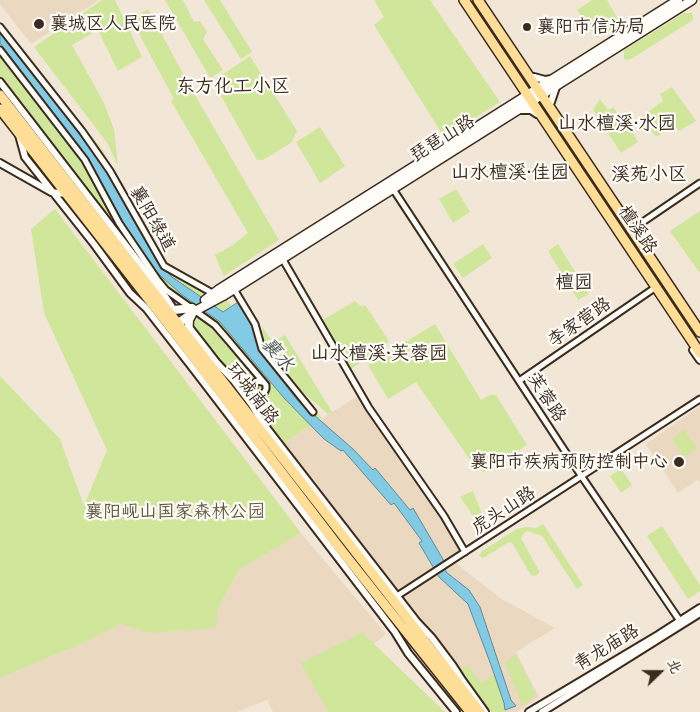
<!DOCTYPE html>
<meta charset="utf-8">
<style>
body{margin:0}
#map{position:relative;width:700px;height:712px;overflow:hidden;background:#f2e7d7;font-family:Itim,"LXGW WenKai TC",sans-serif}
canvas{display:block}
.north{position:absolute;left:635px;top:647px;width:50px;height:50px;-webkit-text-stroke:4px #fdfcf7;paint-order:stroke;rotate:68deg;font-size:14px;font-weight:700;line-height:20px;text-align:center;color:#3b2a1e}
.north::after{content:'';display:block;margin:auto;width:18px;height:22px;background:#3b2a1e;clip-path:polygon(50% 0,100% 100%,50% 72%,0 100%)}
</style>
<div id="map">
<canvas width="700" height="712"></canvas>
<div class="north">北</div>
</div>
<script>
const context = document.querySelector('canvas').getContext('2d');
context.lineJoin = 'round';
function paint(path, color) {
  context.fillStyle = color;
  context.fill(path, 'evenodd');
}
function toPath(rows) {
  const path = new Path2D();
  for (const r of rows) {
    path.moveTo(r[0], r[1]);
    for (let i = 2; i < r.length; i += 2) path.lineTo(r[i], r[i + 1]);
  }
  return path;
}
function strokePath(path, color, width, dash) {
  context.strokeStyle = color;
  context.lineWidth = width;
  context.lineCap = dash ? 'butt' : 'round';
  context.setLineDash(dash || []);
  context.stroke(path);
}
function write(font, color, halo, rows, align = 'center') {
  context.font = font + ' Itim,"LXGW WenKai TC",sans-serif';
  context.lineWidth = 4.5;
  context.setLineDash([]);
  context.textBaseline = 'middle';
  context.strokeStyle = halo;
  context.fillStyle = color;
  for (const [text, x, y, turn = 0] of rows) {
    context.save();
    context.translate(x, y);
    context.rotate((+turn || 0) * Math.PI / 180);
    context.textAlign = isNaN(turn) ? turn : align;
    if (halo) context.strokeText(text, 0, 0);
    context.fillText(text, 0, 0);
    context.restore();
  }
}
paint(toPath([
 [0,0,99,0,31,44,0,4],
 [361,394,444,516,465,552,455,559,458,565,500,598,555,628,516,652,539,697,517,712,492,712,280,445],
 [700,406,700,482,697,480,678,493,646,444],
 [301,533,386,634,374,644,363,632,302,663,328,712,273,712,267,700,237,712,0,712,0,678,88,641,121,624,148,633,218,608,239,570]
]), '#ead8c0');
paint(toPath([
 [102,0,115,0,142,57,118,71,98,30,72,45,104,103,114,129,118,166,108,144,34,47],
 [165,0,183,0,194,22,200,21,207,32,203,39,223,70,210,78],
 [204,0,220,0,252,52,241,59],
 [374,0,430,0,500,102,444,137,374,25,384,17],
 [592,0,607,0,621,24,597,38,577,10],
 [148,9,192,90,279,240,224,276,215,255,233,245,248,233,171,101,174,99,131,19],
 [684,13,692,13,693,19,690,22,631,59,625,60,624,58,624,50],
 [0,22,102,149,164,266,229,302,260,352,322,418,274,449,0,95],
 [250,56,297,131,291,143,263,160,257,160,221,96,216,79],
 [672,87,696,121,679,131,674,125,658,136,655,136,642,116,663,101,660,94],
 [600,99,608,110,613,107,634,134,638,142,621,153,593,110],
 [320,127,345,166,320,183,296,142],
 [456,189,470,212,453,223,439,199],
 [55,209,301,533,239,570,218,608,215,628,148,633,121,624,88,641,0,678,0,376,60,439,84,506,107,450,44,313,31,229],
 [700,211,700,271,699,272,670,231],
 [483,244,492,258,463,278,453,264],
 [558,244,589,294,578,300,548,251],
 [355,301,362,307,365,305,389,341,350,370,323,320],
 [435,324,481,400,490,395,496,395,527,445,484,472,475,467,416,382,388,399,368,365],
 [262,327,273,342,285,335,332,412,328,414,299,389,263,347],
 [684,430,697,448,684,457,672,439],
 [621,469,632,485,621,493,610,476],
 [473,491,486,524,482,528,460,497],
 [543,524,583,585,577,589,542,536,528,531,524,533,521,538,539,571,539,573,535,576,531,575,512,543,509,542,485,557,482,558,479,556,482,551,517,529,526,527,536,528],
 [662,526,700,585,700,591,688,599,647,536],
 [363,632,374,644,445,712,328,712,301,663],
 [516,655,536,695,522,705,505,662],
 [467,665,481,683,494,674,506,712,492,712,487,708,459,672]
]), '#d0e69b');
const water = toPath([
 [0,29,108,172,144,237,163,267,172,277,223,312,238,302,252,325,259,349,265,359,298,401,353,449,373,470,375,468,410,510,413,508,444,561,446,572,469,590,480,607,511,700,516,706,505,710,504,703,491,665,468,604,439,577,419,543,422,541,394,503,391,505,343,450,341,451,324,439,284,398,220,322,181,294,154,270,136,246,85,156,0,43,0,29]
]);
paint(water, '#83cae4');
strokePath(water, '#668a95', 1);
const minor = toPath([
 [0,27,82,131,110,171,164,266,214,294,234,289,255,324,262,349,313,412],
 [0,50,85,160,119,223,157,279,166,290,215,325,228,340,266,385,266,389,264,393,257,394,254,391,254,384,257,381,262,382],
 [393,189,582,477,680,621],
 [631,230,700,183],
 [282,258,369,408,444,516,465,552],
 [519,381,656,287],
 [397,596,700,399]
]);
const tertiary = toPath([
 [534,77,545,80,552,79],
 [0,82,165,296,174,310],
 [551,102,556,87],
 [518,110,531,110,537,114],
 [19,135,25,157,94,244,130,293,146,308,195,371,395,632,408,653,456,712],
 [0,163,51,192,66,194],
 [189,327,217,363,234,381,252,405,262,422,417,622,432,638,453,666,462,680,485,712],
 [693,350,700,360],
 [529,712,658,635,700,608],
 [542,712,700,613]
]);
const secondary = toPath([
 [205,300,218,290,678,0],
 [165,307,174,310,192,308],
 [173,327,195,311,223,296,692,0],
 [188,336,189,320,192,314]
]);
const primary = toPath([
 [464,0,700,353],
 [478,0,700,332]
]);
const trunk = toPath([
 [0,95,480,712],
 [0,109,168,324,342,551,470,712]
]);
strokePath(minor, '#3b2a1e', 9);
strokePath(tertiary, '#3b2a1e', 10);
strokePath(secondary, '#3b2a1e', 11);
strokePath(primary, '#3b2a1e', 12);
strokePath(trunk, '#3b2a1e', 12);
strokePath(minor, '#fdfcf7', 5);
strokePath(tertiary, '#fdfcf7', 6);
strokePath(secondary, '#fdfcf7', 8);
strokePath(primary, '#fedd96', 9);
strokePath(trunk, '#fedd96', 9);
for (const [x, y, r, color] of [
 [39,24,6,"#3b2a1e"],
 [527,27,5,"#3b2a1e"],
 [679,462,6,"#3b2a1e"]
]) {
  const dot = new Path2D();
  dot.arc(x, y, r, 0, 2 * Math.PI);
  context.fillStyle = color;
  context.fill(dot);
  strokePath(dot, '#fdfcf7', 2);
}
write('18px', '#3b2a1e', '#fdfcf7', [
 ["襄城区人民医院",50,24],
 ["襄阳市信访局",537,27],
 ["襄阳市疾病预防控制中心",668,462,"right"]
], 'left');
write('18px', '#3b2a1e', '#fdfcf7', [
 ["琵琶山路",443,139,-32],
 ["襄阳绿道",152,219,60],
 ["檀溪路",637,230,56],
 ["李家营路",580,323,-35],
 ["环城南路",252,394,52],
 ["芙蓉路",546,398,57],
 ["虎头山路",504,511,-33],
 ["青龙庙路",607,648,-31]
]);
write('18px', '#60593d', '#fdfcf7', [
 ["襄阳岘山国家森林公园",175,512]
]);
write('19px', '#3b2a1e', '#fdfcf7', [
 ["东方化工小区",233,87],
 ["山水檀溪·水园",617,124],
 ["山水檀溪·佳园",510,173],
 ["溪苑小区",649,175],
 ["檀园",574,283],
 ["山水檀溪·芙蓉园",379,354]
]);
write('italic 19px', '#515a59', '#fdfcf7', [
 ["襄水",277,355,49]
]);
</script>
